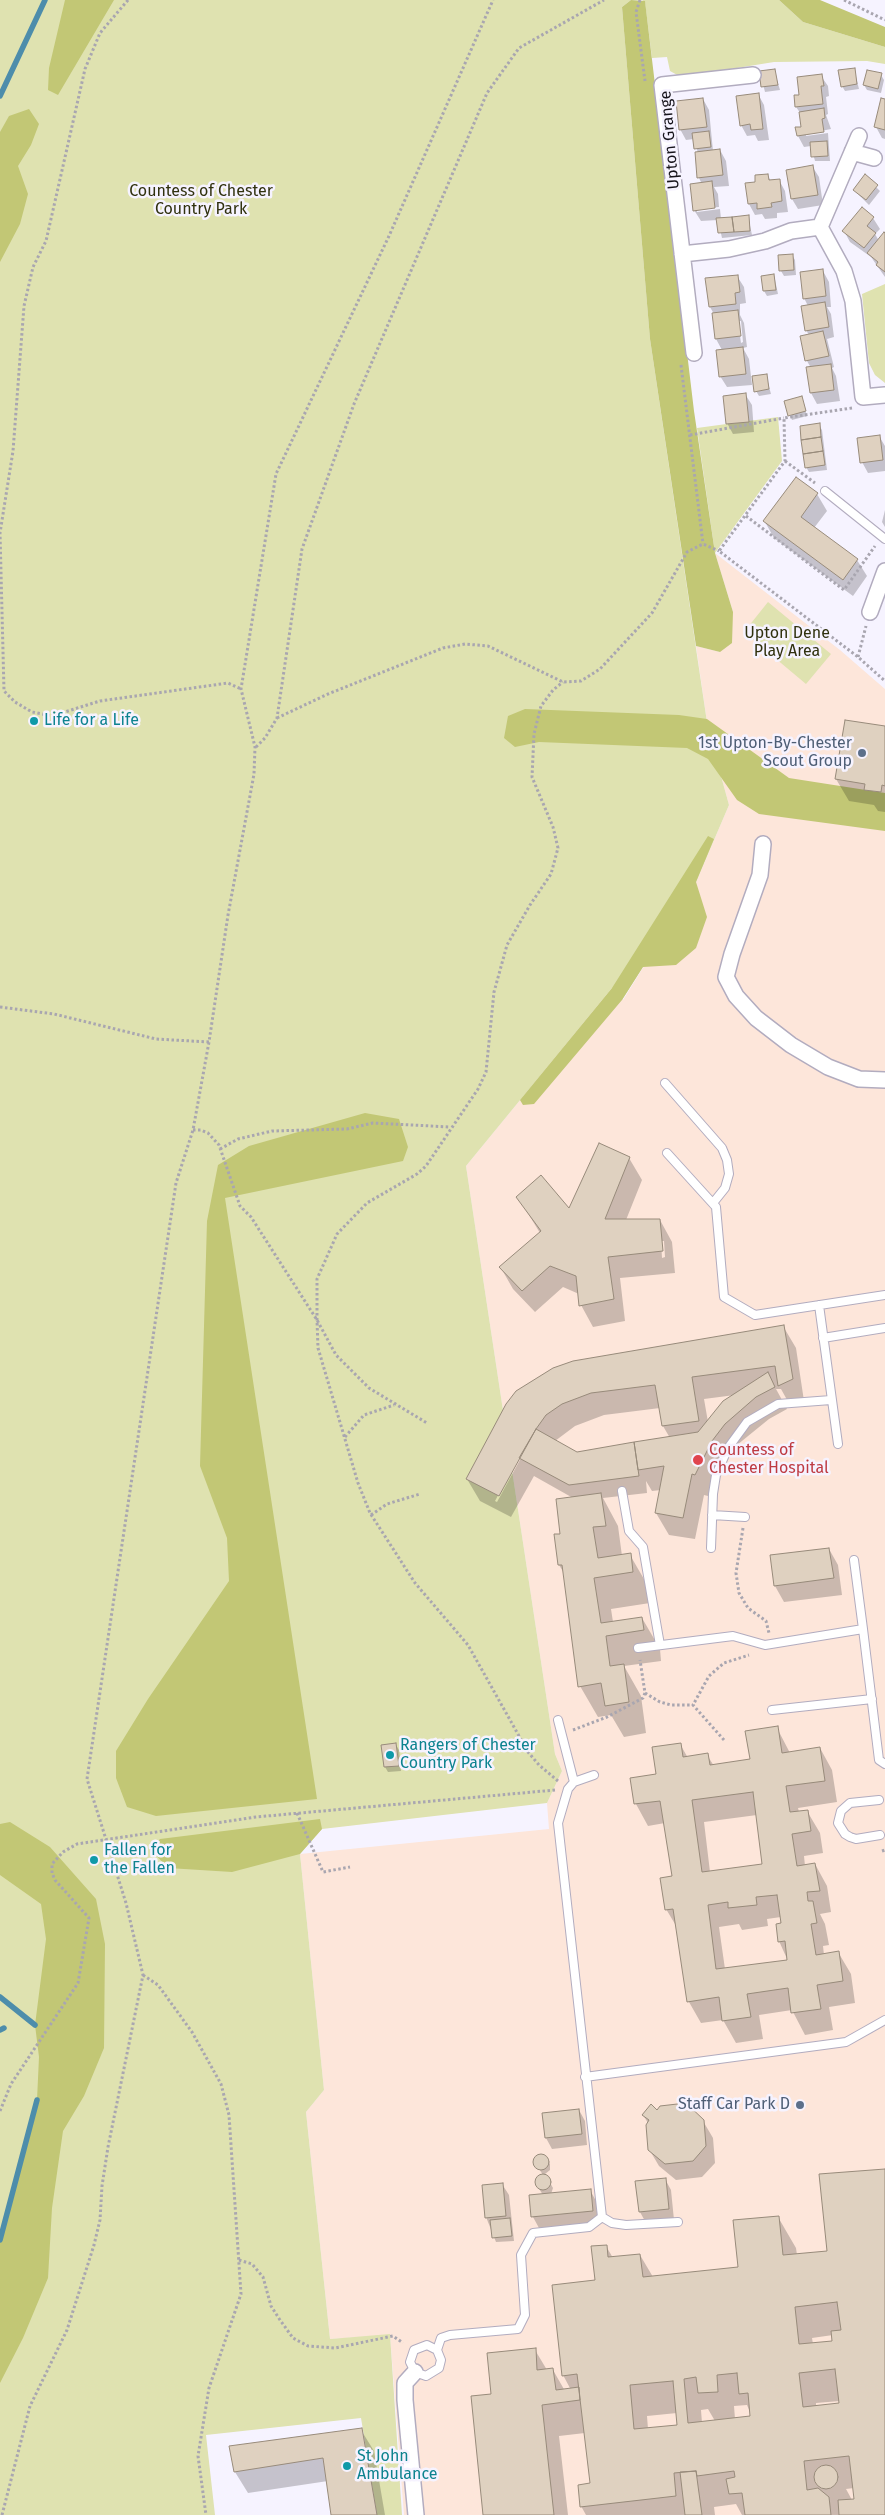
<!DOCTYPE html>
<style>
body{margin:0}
canvas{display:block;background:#f6f3ff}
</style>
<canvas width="885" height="2515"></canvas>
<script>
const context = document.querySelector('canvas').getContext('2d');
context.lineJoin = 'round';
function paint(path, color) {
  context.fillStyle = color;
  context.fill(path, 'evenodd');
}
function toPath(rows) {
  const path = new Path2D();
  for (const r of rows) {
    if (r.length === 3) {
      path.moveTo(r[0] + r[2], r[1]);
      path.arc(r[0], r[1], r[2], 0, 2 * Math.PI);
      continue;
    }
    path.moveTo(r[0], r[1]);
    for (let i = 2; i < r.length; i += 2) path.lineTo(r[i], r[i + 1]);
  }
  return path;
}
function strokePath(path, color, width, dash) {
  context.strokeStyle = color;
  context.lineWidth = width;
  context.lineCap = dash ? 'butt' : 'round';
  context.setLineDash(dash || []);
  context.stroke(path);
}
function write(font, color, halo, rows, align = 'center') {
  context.font = font + ' "Fira Sans",sans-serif';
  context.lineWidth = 5;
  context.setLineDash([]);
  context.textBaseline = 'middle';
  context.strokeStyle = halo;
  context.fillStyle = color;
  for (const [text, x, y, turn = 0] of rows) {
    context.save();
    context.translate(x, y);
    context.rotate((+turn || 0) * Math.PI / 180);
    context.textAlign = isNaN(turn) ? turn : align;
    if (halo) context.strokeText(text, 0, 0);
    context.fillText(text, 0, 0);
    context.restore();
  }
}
paint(toPath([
 [715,553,840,650,885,689,885,2515,404,2515,390,2335,330,2339,306,2112,324,2090,300,1854,549,1829,547,1803,562,1771,555,1754,466,1166,612,988,623,1000,696,882,729,805,708,729,696,646,720,652,733,612]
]), '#fde6da');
paint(toPath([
 [0,0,631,0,622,7,650,339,708,729,729,805,696,882,622,1000,612,988,466,1166,555,1754,562,1771,547,1803,322,1829,300,1854,324,2090,306,2112,330,2339,390,2334,402,2515,377,2515,361,2418,206,2435,215,2515,0,2515],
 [642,0,779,0,803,22,885,47,885,64,867,61,774,62,681,77,670,71,667,57,652,58,645,2],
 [885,284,885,383,875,375,869,363,862,294],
 [778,417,782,461,715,553,697,428],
 [768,602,831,654,806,684,744,632]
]), '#dfe2b0');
paint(toPath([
 [65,0,114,0,58,95,48,90,49,68],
 [631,0,645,1,694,411,715,553,733,612,732,643,720,652,696,646,650,339,622,7],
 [779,0,820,0,885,27,885,47,803,22],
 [29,109,39,124,31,145,18,166,28,194,20,224,0,262,0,132,9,116],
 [525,709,679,715,707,719,789,778,885,793,885,831,759,814,737,800,708,759,687,748,539,742,515,747,504,738,508,716],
 [708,836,714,839,696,882,707,917,696,948,676,965,643,967,622,1000,534,1104,523,1105,520,1100,612,988],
 [365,1113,399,1119,408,1147,403,1161,225,1198,317,1799,156,1816,127,1807,116,1778,116,1751,148,1699,229,1581,227,1538,200,1466,207,1221,218,1165,249,1146],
 [320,1819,322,1829,300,1854,232,1872,168,1868,150,1849,160,1839],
 [10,1822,50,1847,96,1899,105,1944,104,2048,84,2096,63,2131,52,2208,48,2278,23,2338,0,2383,0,2240,37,2100,39,2057,35,2025,46,1939,41,1904,0,1875,0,1824]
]), '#c2c775');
paint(toPath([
 [854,69,859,89,845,91,842,86],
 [774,70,780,90,765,92,760,72],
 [881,75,884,80,881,93,867,90,864,85],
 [821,76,828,86,829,96,826,97,828,114,826,115,831,129,806,134,806,136,828,133,830,161,815,161,811,146,804,147,798,136,803,128,801,114,796,107,800,96],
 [758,94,764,105,769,140,758,141,755,135,747,136,741,125],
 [703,99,709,110,713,151,720,150,726,161,729,186,714,187,718,194,719,207,697,209,697,212,720,209,721,219,748,216,752,235,722,238,718,220,701,221,694,210,702,184,699,178,698,153,694,139,686,140,680,129],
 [885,100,885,139,882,138,876,127],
 [812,166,819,177,823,205,798,209,792,199],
 [767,175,771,181,779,180,785,191,788,212,777,213,777,218,765,219,762,214,755,215,749,204,757,183],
 [865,176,880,191,869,205,854,190],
 [873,218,880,229,875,234,879,241,885,234,885,277,871,257,850,242,844,231],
 [792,255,795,260,796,275,784,276,781,271],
 [823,271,829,282,831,307,827,307,831,314,834,337,827,339,834,367,832,368,836,376,840,401,817,404,811,393,811,368,807,361,801,337,809,335,806,330,808,306,804,298],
 [774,275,778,294,767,296,764,291],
 [737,276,744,287,746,303,740,304,740,315,744,323,747,347,743,348,749,359,752,385,727,387,720,376,722,350,716,339,714,314,710,307],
 [738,321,741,321,743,342,741,343],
 [766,375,771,394,759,396,756,391],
 [745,394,752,405,754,432,733,434,727,423],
 [801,398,807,416,792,420,790,415],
 [819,425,822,430,827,470,809,472,806,467],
 [879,436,885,446,885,471,868,473,862,462],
 [796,479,817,494,827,511,814,528,857,560,867,576,853,596,774,538,765,522],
 [885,510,885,527,882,522],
 [885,728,885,812,878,811,874,805,849,801,836,779],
 [629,1158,642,1180,626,1220,660,1220,672,1242,675,1273,620,1278,625,1321,593,1327,581,1305,579,1294,563,1287,535,1312,513,1289,501,1268,540,1233,518,1197,570,1211],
 [661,1241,664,1241,665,1257,662,1258],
 [783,1326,796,1348,804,1401,791,1407,781,1389,776,1389,787,1409,769,1419,737,1445,724,1464,708,1496,704,1495,695,1539,669,1535,656,1513,661,1490,652,1491,646,1481,647,1493,603,1498,618,1526,622,1556,630,1555,648,1586,650,1603,611,1609,613,1622,642,1618,660,1649,661,1661,624,1666,641,1696,646,1733,624,1737,611,1715,598,1717,580,1686,564,1573,559,1565,562,1535,573,1498,534,1476,511,1517,480,1501,467,1479,507,1405],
 [735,1395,708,1422,704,1399],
 [660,1408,663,1426,670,1438,577,1453,555,1441,575,1426,604,1415],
 [519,1456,521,1458,497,1502,495,1501],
 [829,1549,838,1565,842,1595,784,1602,775,1586],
 [777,1728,790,1753,820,1748,832,1770,837,1802,798,1808,799,1812,807,1811,820,1833,823,1853,804,1856,805,1866,815,1864,827,1886,831,1912,820,1914,825,1924,829,1945,823,1946,824,1955,838,1952,851,1974,855,2003,829,2007,833,2030,805,2035,792,2010,759,2015,763,2039,736,2043,723,2020,701,2023,689,2002,678,1929,666,1909,673,1877,665,1823,648,1826,636,1804,632,1779,657,1775,680,1744,688,1758,707,1755,714,1766,751,1760],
 [757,1815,764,1865,710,1872,704,1822],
 [781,1917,779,1941,788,1961,725,1969,719,1927,739,1924,742,1930,768,1926,767,1919],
 [396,1745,399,1750,401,1771,388,1772,385,1767,383,1746],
 [579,2110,585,2121,587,2145,552,2149,546,2138],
 [658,2112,703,2121,713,2138,715,2163,702,2177,676,2180,659,2166,649,2149,648,2123,643,2115],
 [543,2156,550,2164,550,2170,545,2174,553,2188,551,2194,590,2190,596,2201,598,2222,539,2228,533,2217,531,2196,543,2195,536,2184,537,2179,543,2175,534,2161,536,2157],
 [885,2169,885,2515,742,2515,736,2504,714,2507,715,2515,586,2515,581,2506,591,2485,585,2433,559,2436,568,2515,484,2515,492,2395,535,2350,547,2370,553,2370,565,2391,571,2390,563,2375,606,2246,613,2258,640,2255,653,2277,740,2269,778,2217,796,2248,797,2255,828,2252],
 [833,2335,834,2342,813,2344,812,2338],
 [840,2401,840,2404,816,2407,816,2403],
 [747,2405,752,2417,735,2419,734,2406],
 [708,2409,715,2421,702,2423,701,2410],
 [677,2413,679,2426,648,2429,647,2416],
 [854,2488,855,2500,852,2500,846,2489],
 [665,2179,671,2190,674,2220,646,2223,640,2212],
 [502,2184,509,2195,514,2241,496,2242,486,2217],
 [361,2430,374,2451,385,2515,333,2515,328,2481,248,2493,235,2472]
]), '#0003');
strokePath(toPath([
 [0,96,45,0],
 [0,1997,35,2025],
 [0,2030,4,2028],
 [0,2240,37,2100]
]), '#4d8dab', 5.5);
const building = toPath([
 [855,68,857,84,841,87,838,70,855,68],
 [775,69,778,85,761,87,759,71,775,69],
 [867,70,882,73,878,89,863,85,867,70],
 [822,74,824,86,821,86,823,104,795,107,794,95,799,95,797,77,822,74],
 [759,93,763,129,751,130,750,124,740,126,736,96,759,93],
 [703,98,707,127,679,130,676,101,703,98],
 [881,98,885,99,885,130,874,127,881,98],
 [824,108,825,118,822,119,824,132,797,136,795,127,801,127,799,112,824,108],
 [709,131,711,147,694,149,692,133,709,131],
 [827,141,828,156,811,157,810,142,827,141],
 [720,149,723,175,697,178,695,152,720,149],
 [813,165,818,195,791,199,786,170,813,165],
 [768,174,769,180,780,179,782,201,771,203,772,207,757,209,757,203,748,204,745,183,755,182,755,175,768,174],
 [865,174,878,185,866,200,853,190,865,174],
 [712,181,715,208,693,211,690,184,712,181],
 [862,207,874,217,867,226,876,233,864,248,842,231,862,207],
 [749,215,750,231,734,232,732,217,749,215],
 [732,217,734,232,718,233,716,218,732,217],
 [884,232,885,233,885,272,876,265,878,262,867,253,884,232],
 [793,254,794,270,779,271,778,255,793,254],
 [823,269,826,296,803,299,800,272,823,269],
 [774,274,776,290,763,291,761,276,774,274],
 [738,275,740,292,735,293,736,304,709,307,705,278,738,275],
 [825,302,829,327,805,331,801,306,825,302],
 [738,310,741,336,715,339,712,313,738,310],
 [823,331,829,356,805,361,800,336,823,331],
 [743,347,746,374,719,377,716,350,743,347],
 [831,364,834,390,810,393,806,367,831,364],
 [767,374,769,389,754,392,752,376,767,374],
 [746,393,749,422,726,424,723,396,746,393],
 [802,396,806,411,788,416,784,401,802,396],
 [820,423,821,437,801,440,800,426,820,423],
 [880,435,883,460,860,463,857,438,880,435],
 [821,437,823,451,803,454,801,440,821,437],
 [823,451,825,465,805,468,803,454,823,451],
 [796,477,818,493,801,517,858,559,843,580,763,521,796,477],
 [845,720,885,726,885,786,882,785,881,792,864,790,865,784,835,779,845,720],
 [599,1143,630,1157,605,1219,660,1219,663,1251,608,1257,614,1299,579,1306,576,1276,550,1266,522,1291,499,1267,541,1231,516,1197,541,1175,569,1208,599,1143],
 [784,1325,793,1379,778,1386,775,1366,692,1377,699,1421,662,1426,655,1385,591,1393,562,1404,546,1415,536,1429,499,1496,466,1479,506,1404,516,1391,553,1368,573,1361,784,1325],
 [768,1372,775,1387,756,1397,725,1424,712,1441,695,1475,692,1474,683,1518,655,1513,664,1466,638,1470,634,1442,698,1432,723,1401,768,1372],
 [536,1429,577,1452,634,1442,639,1476,569,1485,519,1458,536,1429],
 [601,1493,606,1526,593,1527,598,1558,631,1553,633,1572,594,1578,601,1623,642,1617,644,1630,606,1636,610,1666,624,1664,629,1702,605,1706,601,1683,578,1687,562,1565,558,1565,554,1534,560,1534,556,1499,601,1493],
 [829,1548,834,1578,774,1586,770,1555,829,1548],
 [778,1726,782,1753,820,1747,825,1781,786,1786,790,1812,808,1810,811,1831,792,1834,797,1866,815,1863,820,1891,807,1892,808,1901,813,1901,817,1923,811,1924,816,1955,839,1951,843,1981,817,1985,821,2009,791,2013,788,1988,747,1994,751,2017,722,2021,719,1997,687,2002,673,1909,665,1910,660,1878,672,1876,660,1801,634,1804,630,1778,656,1774,652,1747,681,1743,683,1757,708,1753,710,1765,750,1759,745,1731,778,1726],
 [753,1792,762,1864,702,1872,692,1800,753,1792],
 [777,1895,781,1923,776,1924,778,1942,785,1941,787,1960,716,1969,708,1905,728,1902,728,1908,757,1905,756,1897,777,1895],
 [396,1743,399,1766,384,1767,381,1745,396,1743],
 [686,2103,704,2120,706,2146,693,2161,665,2164,648,2150,646,2125,649,2120,642,2115,651,2104,657,2110,660,2106,686,2103],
 [579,2109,582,2134,545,2138,542,2113,579,2109],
 [541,2162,8],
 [885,2169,885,2515,839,2515,838,2500,854,2499,849,2456,804,2461,807,2490,818,2488,829,2497,831,2515,745,2515,742,2493,729,2494,726,2479,735,2477,734,2471,697,2476,696,2471,674,2473,676,2496,580,2507,578,2485,590,2483,577,2374,562,2376,552,2285,595,2280,591,2246,607,2245,608,2257,640,2254,643,2277,738,2267,733,2220,779,2216,783,2255,827,2251,819,2174,885,2169],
 [837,2302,841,2330,831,2331,832,2341,799,2344,795,2307,837,2302],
 [835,2369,839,2403,803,2407,799,2373,835,2369],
 [737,2373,739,2394,748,2393,750,2416,688,2423,684,2379,696,2377,698,2393,718,2392,717,2375,737,2373],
 [673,2381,677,2425,634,2429,630,2385,673,2381],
 [543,2182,8],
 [666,2178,669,2209,639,2212,635,2181,666,2178],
 [503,2183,506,2216,485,2218,482,2185,503,2183],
 [591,2189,593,2211,531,2217,529,2195,591,2189],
 [510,2218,512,2236,492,2238,490,2220,510,2218],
 [536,2348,537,2370,553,2368,556,2390,579,2387,580,2400,542,2405,554,2515,483,2515,471,2396,491,2394,487,2353,536,2348],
 [362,2428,377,2515,331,2515,323,2458,234,2472,229,2446,362,2428],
 [826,2477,12],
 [696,2471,702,2515,685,2515,680,2472,696,2471]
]);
paint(building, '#dfd1c0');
strokePath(building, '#988b7b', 1);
const lane = toPath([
 [825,491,885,539],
 [665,1083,722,1148,727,1160,729,1174,725,1188,713,1203],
 [667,1153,716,1207,724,1297,755,1315,885,1295],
 [819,1305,838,1444],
 [823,1338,885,1328],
 [622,1491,629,1531,643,1547,660,1645],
 [712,1515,745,1517],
 [711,1548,713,1494,716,1475,728,1448,747,1422,778,1404,831,1400],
 [854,1560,863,1629],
 [638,1648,733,1636,765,1645,863,1629,879,1760,885,1764],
 [772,1710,872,1699],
 [558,1720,574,1782],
 [879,1800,850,1803,841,1811,838,1823,845,1834,850,1837,856,1839,880,1835],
 [585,2077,846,2042,885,2020],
 [602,2217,612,2223,626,2225,678,2222],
 [437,2350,427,2345,414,2350,410,2362,415,2372,426,2376,439,2368,441,2360,437,2350,441,2338,450,2335,518,2329,525,2315,521,2255,533,2233,589,2227,602,2217,558,1823,568,1789,574,1782,594,1775]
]);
const street = toPath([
 [859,136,820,227,844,271,853,301,863,397,885,395],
 [852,152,874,158],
 [682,254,729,249,765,241,791,231,820,227],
 [694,353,662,85,753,75],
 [870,612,885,571],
 [763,844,760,875,732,954,726,977,736,996,756,1018,791,1045,828,1067,859,1079,885,1080],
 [415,2372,405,2383,405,2400,416,2515]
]);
strokePath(lane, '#b2acbf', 10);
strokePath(street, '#b2acbf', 18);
strokePath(toPath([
 [128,0,100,33,85,69,46,241,33,267,24,306,13,451,0,533,4,691,15,702,32,712,52,716,100,701,228,683,241,689],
 [640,0,636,12,645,81],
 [844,0,885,20],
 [681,365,703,544],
 [852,408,784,418,785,461,719,551,858,657,885,681],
 [690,435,784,418],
 [785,461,815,483],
 [746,516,844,590,875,546],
 [858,657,866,626],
 [277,718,328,694,443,648,465,644,488,646,563,682,581,681,600,669,652,613,687,552,703,544,719,551],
 [256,747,265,738,277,718,302,549,354,404,487,93,519,48,604,0],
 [0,1007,54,1014,156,1039,209,1042,228,915,254,774,255,747,241,689,276,474,389,236,493,0],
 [193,1130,201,1130,208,1133,219,1145,240,1206,251,1217,317,1320,336,1355,369,1388,427,1423],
 [220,1149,238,1139,272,1131,347,1129,373,1123,450,1127],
 [345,1437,364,1415,394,1405],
 [371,1515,387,1504,420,1494],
 [743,1528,736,1573,739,1593,748,1608,766,1621,769,1633],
 [645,1693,660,1702,671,1705,693,1705],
 [573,1730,607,1717,643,1698,645,1693,640,1660],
 [724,1740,693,1705,709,1676,724,1663,749,1655],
 [558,1781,539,1765,528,1752,468,1645,415,1583,370,1513,358,1483,318,1348,317,1320,317,1279,337,1234,367,1203,417,1174,426,1166,478,1089,486,1072,494,992,507,945,530,905,551,874,558,848,553,827,532,777,534,734,541,706,553,690,563,682],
 [297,1813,323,1872,350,1867],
 [882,1851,885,1850],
 [143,1975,158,1985,192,2032,221,2084,229,2115,241,2294,209,2388,198,2456,206,2515],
 [0,2111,11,2084,78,1983,89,1918,55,1880,52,1873,52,1864,63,1852,77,1844,256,1817,555,1790],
 [239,2260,252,2264,263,2277,271,2306,280,2320,293,2338,308,2346,335,2348,393,2336,403,2343],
 [2,2515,30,2406,67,2330,94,2245,100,2220,102,2186,108,2147,143,1975,126,1903,87,1779,176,1183,193,1130,209,1042]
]), '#a9a6b0', 3, [2.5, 2.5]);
strokePath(lane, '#fff', 8);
strokePath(street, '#fff', 15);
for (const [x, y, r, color] of [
 [34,721,5,"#0f9aa8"],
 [862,753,5,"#5c6f8a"],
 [698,1460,6,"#e0444e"],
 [390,1755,5,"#0f9aa8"],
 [94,1860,5,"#0f9aa8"],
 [800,2105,5,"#5c6f8a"],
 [347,2466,5,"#0f9aa8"]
]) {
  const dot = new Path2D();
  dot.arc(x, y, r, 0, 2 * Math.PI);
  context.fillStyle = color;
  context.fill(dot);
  strokePath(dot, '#f6f3ff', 2);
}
write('16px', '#16141b', '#f6f3ff', [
 ["Upton Grange",670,140,-95]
]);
write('16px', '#30310e', '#f6f3ff', [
 ["Countess of Chester",201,192],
 ["Country Park",201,210],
 ["Upton Dene",787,634],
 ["Play Area",787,652]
]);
write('16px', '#0d838f', '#f6f3ff', [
 ["Life for a Life",44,721],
 ["Rangers of Chester",400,1746],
 ["Country Park",400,1764],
 ["Fallen for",104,1851],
 ["the Fallen",104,1869],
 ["St John",357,2457],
 ["Ambulance",357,2475]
], 'left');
write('16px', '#4e5e75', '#f6f3ff', [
 ["1st Upton-By-Chester",852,744],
 ["Scout Group",852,762],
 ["Staff Car Park D",790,2105]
], 'right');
write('16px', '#be3a42', '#f6f3ff', [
 ["Countess of",709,1451],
 ["Chester Hospital",709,1469]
], 'left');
</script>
